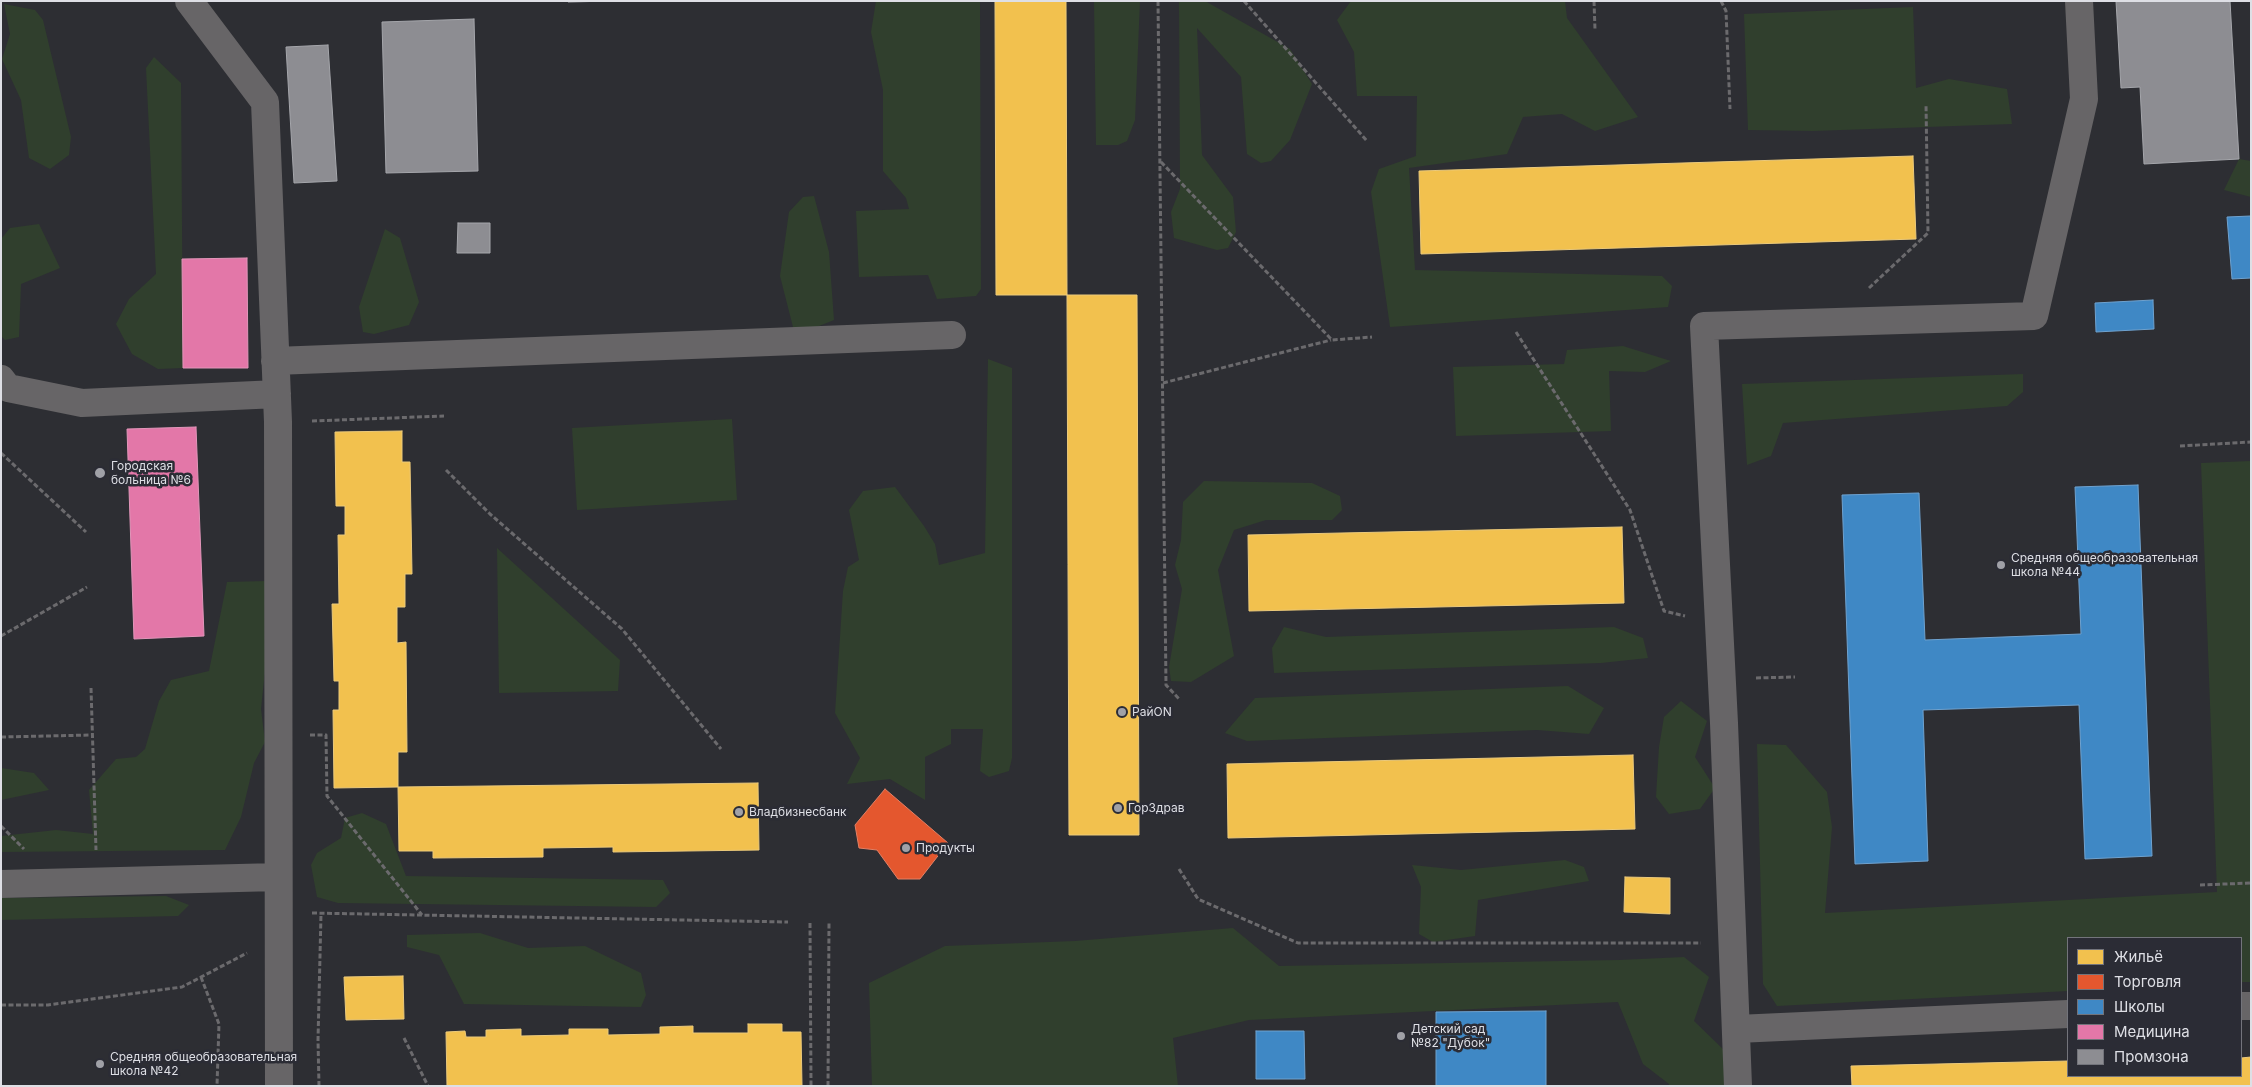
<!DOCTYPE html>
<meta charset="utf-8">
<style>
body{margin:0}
#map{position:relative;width:2252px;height:1087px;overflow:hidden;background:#2d2e33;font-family:Inter,sans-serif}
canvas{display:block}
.frame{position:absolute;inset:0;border:2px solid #dedfe5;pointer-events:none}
.legend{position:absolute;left:2067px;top:937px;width:175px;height:140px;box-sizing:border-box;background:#2b2c35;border:1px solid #73747b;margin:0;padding:6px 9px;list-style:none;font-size:15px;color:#dedfe5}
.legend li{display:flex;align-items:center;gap:10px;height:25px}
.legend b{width:25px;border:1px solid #73747b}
</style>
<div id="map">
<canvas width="2252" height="1087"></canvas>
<div class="frame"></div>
<ul class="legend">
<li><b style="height:14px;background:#f2c14e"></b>Жильё</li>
<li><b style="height:14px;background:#e4572e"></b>Торговля</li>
<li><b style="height:14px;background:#3f88c5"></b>Школы</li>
<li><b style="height:14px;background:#e377a8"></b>Медицина</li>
<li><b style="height:14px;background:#8d8d92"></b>Промзона</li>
</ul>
</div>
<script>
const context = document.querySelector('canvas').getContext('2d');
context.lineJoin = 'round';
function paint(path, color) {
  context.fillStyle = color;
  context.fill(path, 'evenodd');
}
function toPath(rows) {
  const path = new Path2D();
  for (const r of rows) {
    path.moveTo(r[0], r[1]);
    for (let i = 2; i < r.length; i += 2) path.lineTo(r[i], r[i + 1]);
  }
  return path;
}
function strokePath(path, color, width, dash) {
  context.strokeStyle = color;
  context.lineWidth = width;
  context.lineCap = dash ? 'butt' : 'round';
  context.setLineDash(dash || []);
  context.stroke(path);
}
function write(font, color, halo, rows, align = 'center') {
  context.font = font + ' Inter,sans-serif';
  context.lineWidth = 5;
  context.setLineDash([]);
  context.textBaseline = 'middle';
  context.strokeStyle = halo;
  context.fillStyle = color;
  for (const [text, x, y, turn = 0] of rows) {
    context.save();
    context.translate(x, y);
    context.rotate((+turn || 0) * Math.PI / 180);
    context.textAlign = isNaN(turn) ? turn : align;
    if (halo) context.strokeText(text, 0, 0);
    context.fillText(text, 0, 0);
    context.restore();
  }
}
paint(toPath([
 [876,1,980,1,981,289,976,296,937,299,928,275,859,277,856,211,909,209,906,198,883,171,883,90,871,32],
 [1094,1,1140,1,1135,120,1127,141,1118,145,1096,145],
 [1179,1,1205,1,1290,49,1312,84,1290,140,1271,161,1261,163,1247,154,1241,77,1197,28,1202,155,1233,197,1236,232,1228,248,1217,250,1174,238,1171,212,1180,189],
 [1351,1,1565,1,1567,18,1638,117,1595,131,1562,114,1523,117,1507,154,1409,168,1415,270,1662,276,1672,286,1668,307,1390,327,1371,192,1379,169,1416,156,1417,96,1357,96,1354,52,1337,20],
 [4,4,35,10,43,20,71,137,69,155,50,169,29,158,21,100,2,59,10,34],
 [1913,7,1916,88,1949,79,2007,89,2012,124,1813,131,1748,130,1744,14],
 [154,57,181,83,183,368,158,369,132,354,116,324,129,299,156,274,146,68],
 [2239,159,2251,161,2251,197,2224,190],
 [814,196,829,252,834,320,802,333,793,327,780,276,789,212,803,197],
 [39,224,60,268,21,284,19,337,5,340,1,336,1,239,10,228],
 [385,229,400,238,419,302,409,325,374,334,363,332,359,307],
 [1623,346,1671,361,1645,372,1609,371,1611,431,1456,436,1453,367,1564,364,1567,350],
 [988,359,1012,368,1012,758,1009,771,989,777,980,771,983,729,951,729,951,744,925,757,925,800,890,779,847,784,860,758,835,713,843,591,848,567,859,560,849,510,863,491,895,487,924,526,935,544,939,565,985,553],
 [2023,374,2023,392,2007,406,1783,423,1771,456,1747,465,1742,384],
 [732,419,737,500,577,510,572,428],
 [2251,461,2251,982,2241,982,2241,938,2068,938,2068,991,1777,1006,1763,984,1757,744,1786,745,1827,792,1832,827,1825,913,2217,892,2201,463],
 [1204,481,1312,483,1340,496,1342,510,1332,520,1266,520,1234,530,1218,570,1234,656,1191,682,1171,681,1169,667,1182,589,1175,565,1181,540,1183,502],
 [497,548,620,660,618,691,499,693],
 [266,581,269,632,261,709,265,742,254,763,241,817,225,850,1,852,1,836,56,830,93,834,89,790,116,759,136,757,145,749,159,701,171,680,209,671,227,582],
 [1284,627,1326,637,1614,627,1643,638,1648,658,1601,663,1274,673,1272,648],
 [1568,686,1604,708,1589,734,1537,730,1247,741,1225,733,1255,698],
 [1681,701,1707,721,1695,757,1715,788,1700,809,1669,814,1656,797,1659,747,1664,717],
 [1,768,34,773,49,790,1,800],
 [362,813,386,824,406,876,663,880,670,893,656,907,338,903,317,897,311,865,317,853,341,838,345,818],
 [1565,860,1584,867,1589,881,1478,900,1475,936,1433,942,1419,934,1421,887,1412,865,1461,870],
 [166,896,189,905,178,916,1,920,1,898],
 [1233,928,1279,966,1619,960,1684,957,1709,977,1694,1021,1725,1051,1724,1086,1669,1086,1669,1084,1643,1064,1618,1002,1249,1020,1173,1038,1178,1086,872,1086,869,983,945,946,1075,941],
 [480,933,528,948,585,946,641,973,646,995,641,1007,464,1004,439,955,407,947,407,935]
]), '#303f2d');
const homes = toPath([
 [995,1,1066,1,1067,295,996,295,995,1],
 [1913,156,1916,239,1421,254,1419,171,1913,156],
 [1067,295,1137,295,1139,835,1069,835,1067,295],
 [402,431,402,462,410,462,412,574,405,574,405,607,397,607,397,643,406,642,407,752,398,752,398,787,334,788,333,710,339,710,339,681,334,681,332,604,339,604,338,535,345,535,345,506,336,506,335,432,402,431],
 [1622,527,1624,603,1249,611,1248,535,1622,527],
 [1633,755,1635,829,1228,838,1227,764,1633,755],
 [758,783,759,850,613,852,613,847,543,848,543,857,433,858,433,851,399,851,398,787,758,783],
 [1625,877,1670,878,1670,914,1624,912,1625,877],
 [403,976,404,1019,346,1020,344,977,403,976],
 [748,1024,782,1024,782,1032,801,1032,802,1086,447,1086,446,1032,465,1031,466,1037,486,1037,486,1030,521,1029,521,1036,569,1035,569,1029,608,1029,608,1035,660,1034,660,1027,693,1026,693,1033,748,1033,748,1024],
 [2251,1057,2251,1086,1852,1086,1851,1066,2068,1061,2068,1076,2241,1076,2241,1058,2251,1057]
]);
paint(homes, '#f2c14e');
strokePath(homes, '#ecca7b', 1);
const shops = toPath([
 [885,789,948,843,920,879,898,879,877,850,859,848,855,825,885,789]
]);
paint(shops, '#e4572e');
strokePath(shops, '#e28065', 1);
const schools = toPath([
 [2251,216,2251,278,2232,279,2227,217,2251,216],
 [2153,300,2154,329,2096,332,2095,303,2153,300],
 [2138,485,2152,856,2085,859,2079,705,1923,710,1928,861,1855,864,1842,495,1919,493,1925,640,2081,634,2075,487,2138,485],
 [1546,1011,1546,1086,1436,1086,1436,1012,1546,1011],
 [1256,1031,1304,1031,1305,1079,1256,1079,1256,1031]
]);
paint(schools, '#3f88c5');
strokePath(schools, '#6fa2cf', 1);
const health = toPath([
 [247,258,248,368,183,368,182,259,247,258],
 [196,427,204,636,134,639,127,429,196,427]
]);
paint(health, '#e377a8');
strokePath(health, '#e296ba', 1);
const industry = toPath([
 [568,1,612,1,568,2,568,1],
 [2116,1,2230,1,2239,159,2144,164,2140,87,2121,88,2116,1],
 [474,19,478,171,386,173,382,22,474,19],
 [328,45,337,181,294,183,286,47,328,45],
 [458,223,490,223,490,253,457,253,458,223]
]);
paint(industry, '#8d8d92');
strokePath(industry, '#a5a6ab', 1);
strokePath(toPath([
 [1158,1,1166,685,1180,700],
 [1244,1,1367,141],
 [1594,1,1595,30],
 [1721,1,1726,11,1730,109],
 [1161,162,1332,340,1372,337],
 [1869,288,1928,233,1926,104],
 [1516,332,1630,510,1664,611,1685,616],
 [1163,383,1331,340],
 [312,421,444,416],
 [2180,446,2251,442],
 [1,453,86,532],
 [446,470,490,514,622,629,721,749],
 [1,636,87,587],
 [1756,678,1795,677],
 [91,688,96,850],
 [310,735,326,735,327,796,422,915],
 [1,737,92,735],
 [1,826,24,849],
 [1179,869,1198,899,1298,943,1701,943],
 [2200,885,2251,883],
 [312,913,788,922],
 [810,923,811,1086],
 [201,977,219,1024,217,1086],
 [1,1005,48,1005,182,987,247,953],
 [404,1038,428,1086],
 [319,1086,318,1040,321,914],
 [828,1086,829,923]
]), '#6b6a6d', 3, [5, 2.5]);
strokePath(toPath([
 [189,1,265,102,278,422,279,1086],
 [275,361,952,335],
 [1,379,8,388,82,403,277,394],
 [1,884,278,877],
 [2241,1006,2251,1006],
 [1737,1029,2068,1014],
 [1738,1086,1724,723,1704,326,2034,316,2084,99,2079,1]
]), '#676567', 28);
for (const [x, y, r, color] of [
 [100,473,6,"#a0a1a7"],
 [2001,565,5,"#a0a1a7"],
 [1122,712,5,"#a0a1a7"],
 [1118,808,5,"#a0a1a7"],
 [739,812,5,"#a0a1a7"],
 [906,848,5,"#a0a1a7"],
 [1401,1036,5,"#a0a1a7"],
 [100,1064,5,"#a0a1a7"]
]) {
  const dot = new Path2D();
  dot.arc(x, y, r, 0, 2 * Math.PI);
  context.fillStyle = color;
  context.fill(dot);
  strokePath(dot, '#2b2c35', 2);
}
write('12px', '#dedfe5', '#2b2c35', [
 ["Городская",111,466],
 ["больница №6",111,480],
 ["Средняя общеобразовательная",2011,558],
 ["школа №44",2011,572],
 ["РайON",1132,712],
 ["ГорЗдрав",1128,808],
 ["Владбизнесбанк",749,812],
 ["Продукты",916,848],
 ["Детский сад",1411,1029],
 ["№82 \"Дубок\"",1411,1043],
 ["Средняя общеобразовательная",110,1057],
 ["школа №42",110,1071]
], 'left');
</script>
